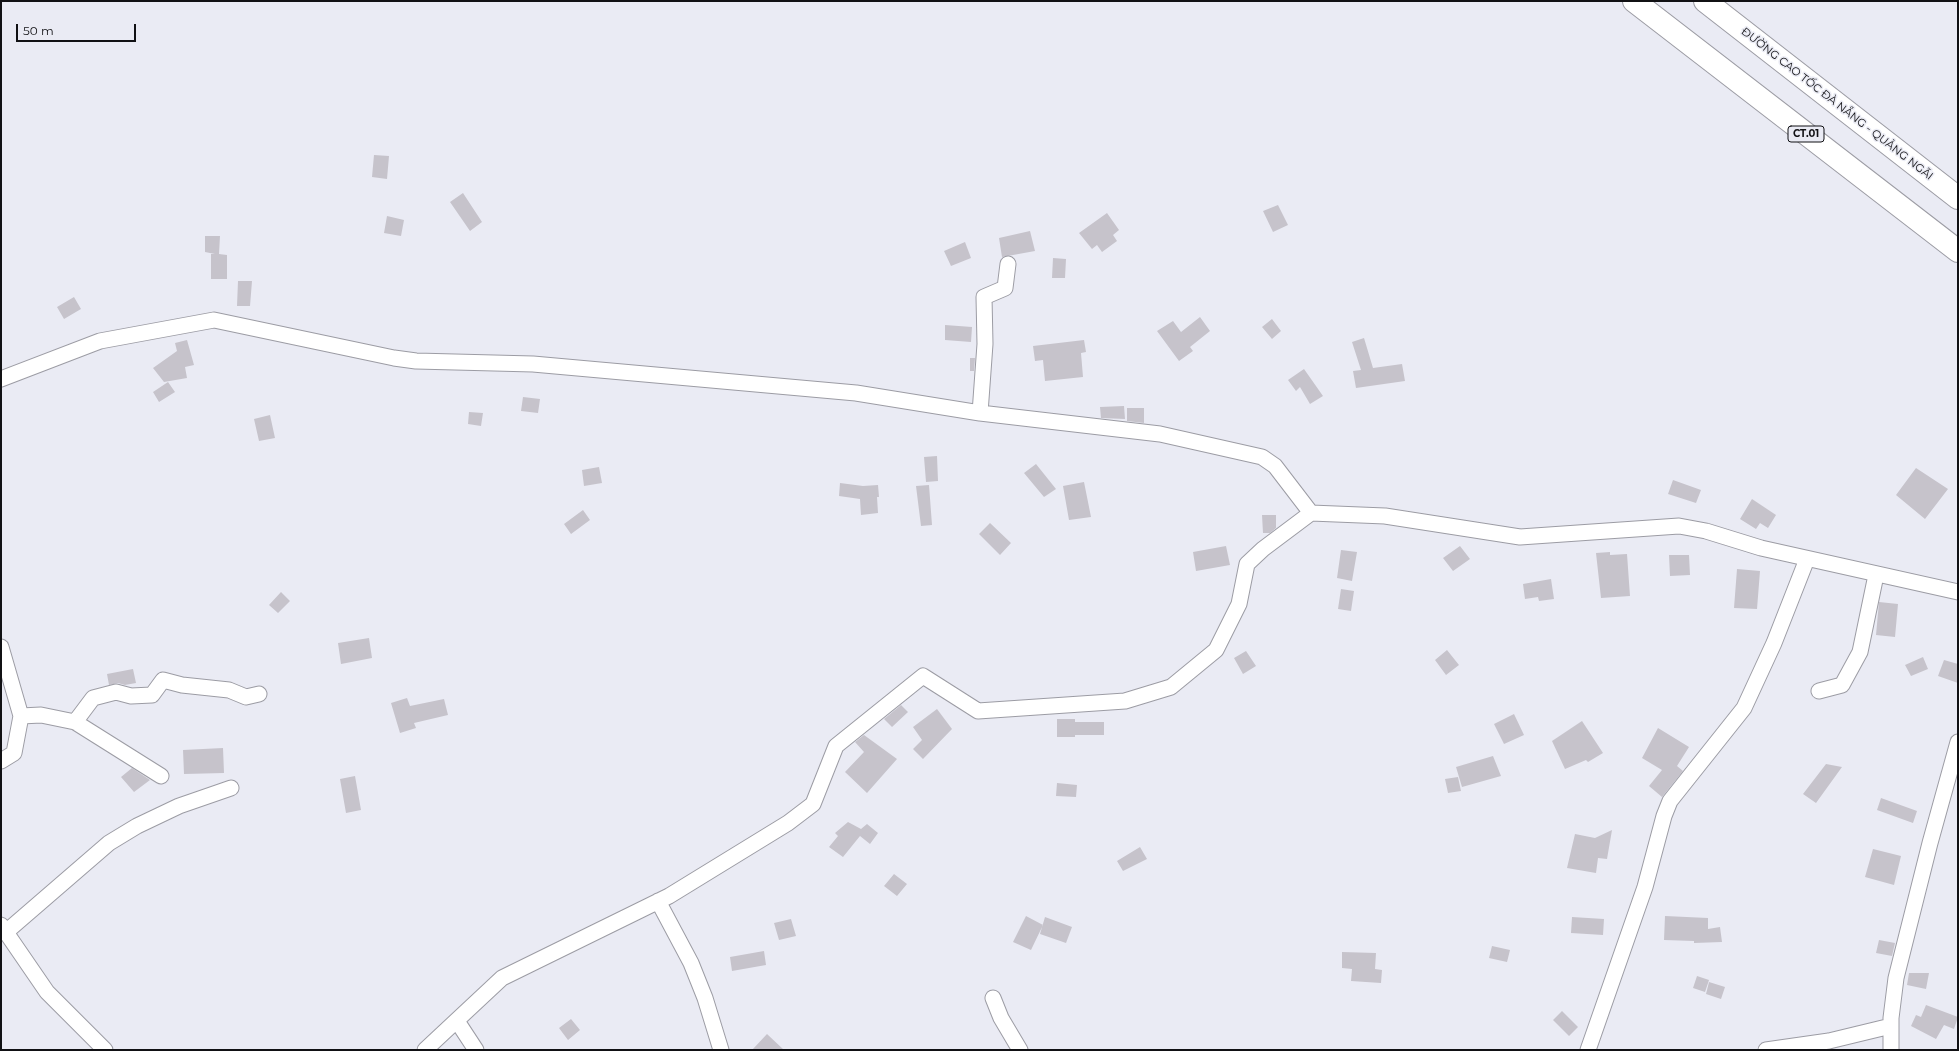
<!DOCTYPE html>
<meta charset="utf-8">
<style>
body{margin:0}
#map{position:relative;width:1959px;height:1051px;overflow:hidden;background:#eaebf4;font-family:Montserrat,sans-serif}
canvas{display:block}
.frame{position:absolute;inset:0;border:2px solid #111114;pointer-events:none}
.scale{position:absolute;left:16px;top:24px;width:120px;height:18px;box-sizing:border-box;border:2px solid #111114;border-top:0;padding-left:5px;font-size:12px;line-height:14px;white-space:nowrap;color:#111114;-webkit-text-stroke:3px #eaebf4;paint-order:stroke}
</style>
<div id="map">
<canvas width="1959" height="1051"></canvas>
<div class="frame"></div>
<div class="scale">50 m</div>
</div>
<script>
const context = document.querySelector('canvas').getContext('2d');
context.lineJoin = 'round';
function paint(path, color) {
  context.fillStyle = color;
  context.fill(path, 'evenodd');
}
function toPath(rows) {
  const path = new Path2D();
  for (const r of rows) {
    path.moveTo(r[0], r[1]);
    for (let i = 2; i < r.length; i += 2) path.lineTo(r[i], r[i + 1]);
  }
  return path;
}
function strokePath(path, color, width, dash) {
  context.strokeStyle = color;
  context.lineWidth = width;
  context.lineCap = dash ? 'butt' : 'round';
  context.setLineDash(dash || []);
  context.stroke(path);
}
function write(font, color, halo, rows, align = 'center') {
  context.font = font + ' Montserrat,sans-serif';
  context.lineWidth = 3;
  context.setLineDash([]);
  context.textBaseline = 'middle';
  context.strokeStyle = halo;
  context.fillStyle = color;
  for (const [text, x, y, turn = 0] of rows) {
    context.save();
    context.translate(x, y);
    context.rotate((+turn || 0) * Math.PI / 180);
    context.textAlign = isNaN(turn) ? turn : align;
    if (halo) context.strokeText(text, 0, 0);
    context.fillText(text, 0, 0);
    context.restore();
  }
}
paint(toPath([
 [374,155,389,156,387,179,372,177],
 [463,193,482,222,470,231,450,202],
 [1278,205,1288,225,1273,232,1263,211],
 [1107,213,1119,230,1113,235,1117,241,1102,252,1097,245,1092,249,1079,233],
 [387,216,404,220,401,236,384,233],
 [1030,231,1035,251,1002,257,999,238],
 [205,236,220,236,219,254,227,255,227,279,211,279,211,254,215,254,205,252],
 [965,242,971,258,951,266,944,251],
 [1053,258,1066,259,1065,278,1052,278],
 [238,281,252,281,250,306,237,306],
 [74,297,81,309,64,319,57,307],
 [1200,317,1210,331,1190,347,1193,351,1179,361,1157,331,1173,321,1181,332],
 [1272,319,1281,331,1272,339,1262,327],
 [945,325,972,327,971,342,945,340],
 [1364,338,1373,368,1402,364,1405,381,1356,388,1353,371,1361,370,1352,342],
 [187,340,194,365,185,367,187,378,164,382,153,368,177,351,175,343],
 [1084,340,1086,352,1081,353,1083,377,1045,381,1043,360,1035,361,1033,346],
 [970,358,975,358,974,371,970,371],
 [1304,369,1323,396,1310,404,1300,387,1296,391,1288,380],
 [168,382,175,392,159,402,153,392],
 [523,397,540,399,538,413,521,411],
 [1124,406,1125,419,1101,418,1100,407],
 [1127,408,1144,408,1144,423,1127,421],
 [469,412,483,413,481,426,468,424],
 [270,415,275,438,259,441,254,419],
 [937,456,938,481,926,482,924,457],
 [1036,464,1056,489,1044,497,1024,473],
 [599,467,602,483,584,486,582,470],
 [1916,468,1948,489,1925,519,1896,495],
 [1673,480,1701,490,1696,503,1668,494],
 [1084,482,1091,517,1069,520,1063,486],
 [840,483,863,486,878,485,879,497,877,497,878,513,861,515,860,499,839,496],
 [929,485,932,525,921,526,916,486],
 [1752,499,1776,515,1768,528,1760,523,1756,529,1740,519],
 [583,510,590,520,571,534,564,524],
 [1262,515,1276,515,1276,528,1270,533,1263,533],
 [990,523,1011,543,1000,555,979,534],
 [1226,546,1230,565,1196,571,1193,552],
 [1460,546,1470,559,1453,571,1443,558],
 [1341,550,1357,552,1352,581,1337,578],
 [1610,552,1610,555,1627,554,1630,596,1601,598,1596,553],
 [1669,555,1689,555,1690,575,1670,576],
 [1737,569,1760,571,1757,609,1734,608],
 [1551,579,1554,599,1539,601,1538,597,1525,599,1523,584],
 [1341,589,1354,591,1351,611,1338,609],
 [281,592,290,601,278,613,269,605],
 [1879,602,1898,604,1895,637,1876,635],
 [369,638,372,658,341,664,338,643],
 [1447,650,1459,665,1446,675,1435,660],
 [1246,651,1256,666,1243,674,1234,658],
 [1923,657,1928,669,1911,676,1905,665],
 [1944,660,1958,664,1958,683,1938,676],
 [133,669,136,683,125,685,118,683,109,685,107,674],
 [407,698,410,706,444,699,448,715,414,723,416,728,400,733,391,703],
 [901,705,908,712,892,727,884,719],
 [937,709,952,729,923,759,913,749,922,740,913,727],
 [1514,714,1524,735,1504,744,1494,724],
 [1057,719,1075,719,1075,722,1104,722,1104,735,1075,735,1075,737,1057,737],
 [1582,721,1603,753,1588,762,1586,760,1565,769,1552,741],
 [1658,728,1689,747,1677,766,1683,771,1662,797,1649,786,1662,770,1642,758],
 [864,735,897,759,867,793,845,772,864,752,855,742],
 [223,748,224,773,184,774,183,750],
 [1493,756,1501,776,1462,787,1456,767],
 [1826,764,1842,767,1816,803,1803,794],
 [132,768,150,780,134,792,121,777],
 [355,776,361,810,346,813,340,779],
 [1458,777,1461,791,1448,793,1445,779],
 [1057,783,1077,785,1076,797,1056,796],
 [1881,798,1917,811,1913,823,1877,810],
 [848,822,861,829,867,824,878,833,870,844,860,836,843,857,829,847,838,836,835,833],
 [1612,830,1607,859,1598,858,1596,873,1567,868,1575,834,1595,838],
 [1140,847,1147,859,1123,871,1117,861],
 [1873,849,1901,856,1894,885,1865,877],
 [894,874,907,884,897,896,884,886],
 [1026,916,1043,925,1031,950,1013,942],
 [1665,916,1708,918,1708,929,1720,927,1722,942,1694,943,1694,941,1664,940],
 [1045,917,1072,927,1066,943,1040,934],
 [1572,917,1604,919,1603,935,1571,933],
 [791,919,796,936,779,940,774,923],
 [1879,940,1895,943,1892,956,1876,953],
 [1492,946,1510,950,1507,962,1489,958],
 [764,951,766,965,732,971,730,957],
 [1342,952,1376,953,1375,969,1382,970,1381,983,1351,981,1352,969,1342,968],
 [1909,973,1929,973,1926,989,1907,985],
 [1697,976,1709,980,1705,992,1693,988],
 [1709,982,1725,987,1721,999,1706,994],
 [1926,1005,1958,1017,1954,1029,1944,1025,1936,1039,1911,1026,1916,1015,1921,1017],
 [1562,1011,1578,1027,1569,1036,1553,1020],
 [571,1019,580,1030,568,1040,559,1028],
 [767,1034,784,1050,752,1050]
]), '#c6c3cb');
const street = toPath([
 [1,379,100,341,214,320,394,358,416,361,533,364,856,393,980,413,1160,434,1262,457,1275,466,1311,513],
 [980,413,985,344,984,297,1005,288,1008,264],
 [1,647,21,716],
 [1819,691,1842,685,1860,652,1876,575],
 [75,722,93,698,116,692,131,696,152,695,163,680,182,685,229,690,246,697,259,694],
 [1,761,14,753,21,716,41,715,75,722,161,776],
 [658,901,691,963,705,998,721,1050],
 [1,925,47,992,105,1050],
 [6,932,109,843,137,826,179,806,231,788],
 [993,998,1001,1018,1020,1050],
 [457,1021,476,1050],
 [425,1050,502,978,669,896,788,823,813,804,836,746,923,676,978,711,1125,701,1171,687,1216,650,1239,604,1247,564,1263,549,1311,513,1385,516,1520,537,1679,526,1706,531,1761,548,1958,592],
 [1588,1050,1645,887,1664,816,1670,801,1744,708,1774,643,1807,559],
 [1766,1050,1829,1041,1891,1026],
 [1891,1050,1891,1018,1896,978,1930,843,1958,742]
]);
const highway = toPath([
 [1634,1,1958,251],
 [1705,1,1958,198]
]);
strokePath(street, '#9c9ca4', 17);
strokePath(highway, '#9c9ca4', 24);
strokePath(street, '#fff', 15);
strokePath(highway, '#fff', 22);
for (const [x, y, w] of [
 [1806,134,36]
]) {
  const box = new Path2D();
  box.roundRect(x - w / 2, y - 8, w, 16, 3);
  context.fillStyle = '#eaebf4';
  context.fill(box);
  strokePath(box, '#111114', 1);
}
write('bold 10px', '#111114', null, [
 ["CT.01",1806,134]
]);
write('11px', '#111114', '#eaebf4', [
 ["ĐƯỜNG CAO TỐC ĐÀ NẴNG - QUẢNG NGÃI",1837,104,38]
]);
</script>
